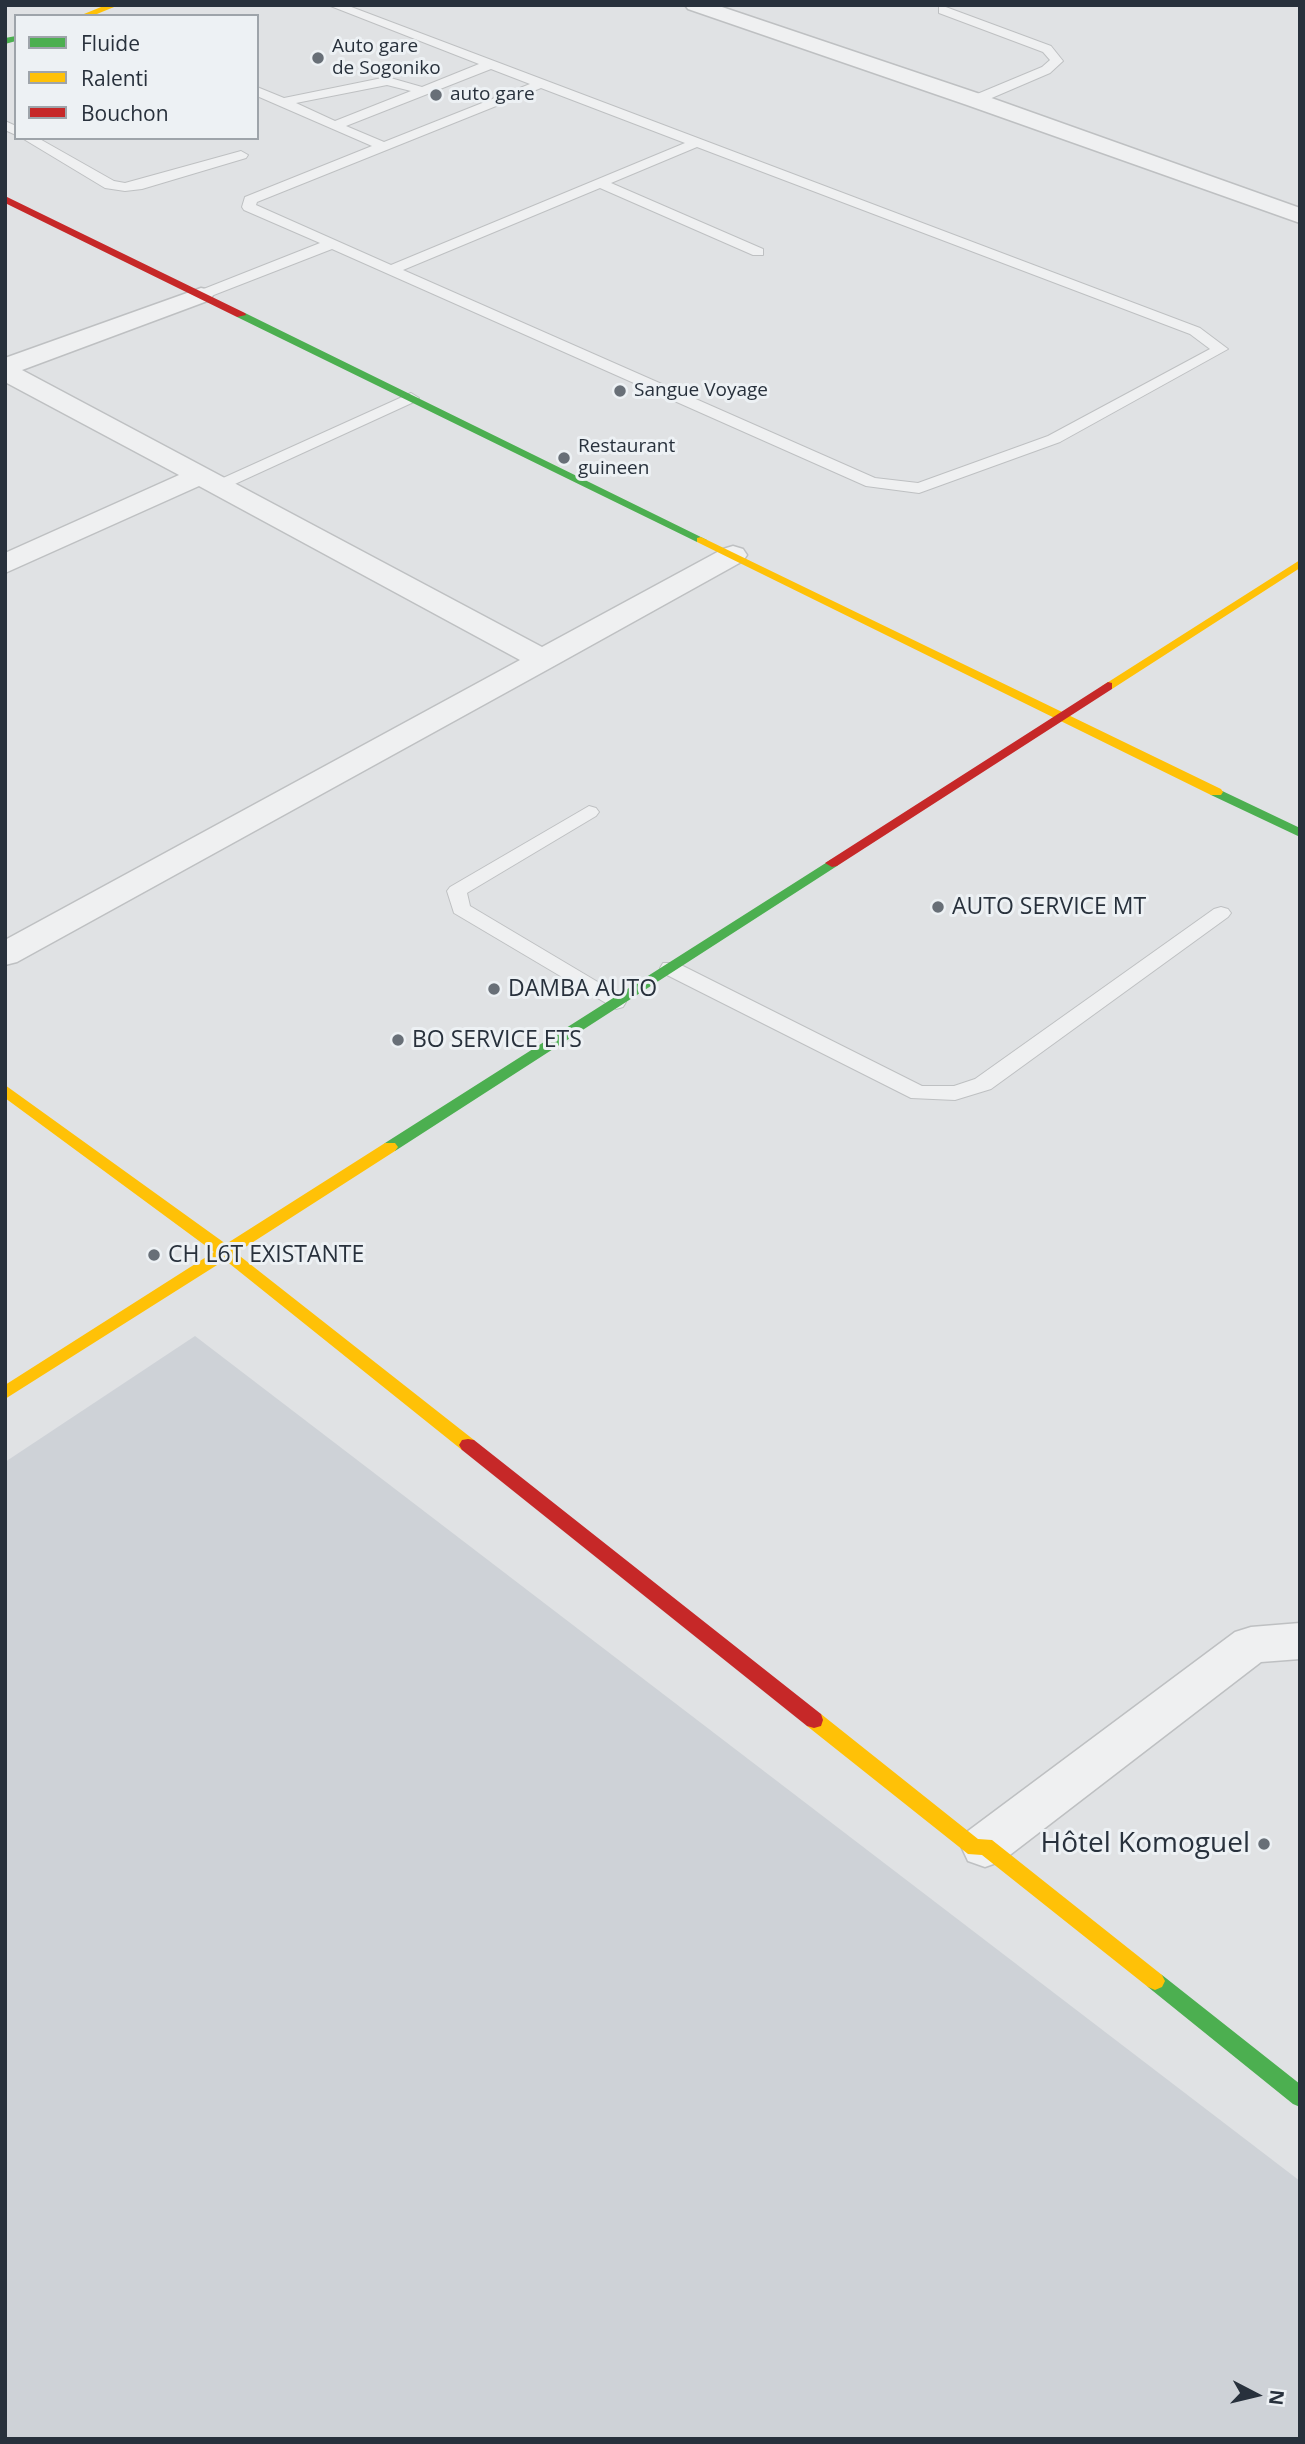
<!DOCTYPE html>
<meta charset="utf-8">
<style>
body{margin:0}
#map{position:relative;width:1305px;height:2444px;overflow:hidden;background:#e0e2e4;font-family:"Open Sans",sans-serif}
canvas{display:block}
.frame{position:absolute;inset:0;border:7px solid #28313c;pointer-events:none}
.legend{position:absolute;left:14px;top:14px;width:245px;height:126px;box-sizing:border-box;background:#edf1f4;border:2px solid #9ea4aa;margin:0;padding:9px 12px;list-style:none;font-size:21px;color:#28313c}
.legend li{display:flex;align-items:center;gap:14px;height:35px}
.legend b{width:35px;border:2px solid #9ea4aa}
.north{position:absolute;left:1221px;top:2360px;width:70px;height:70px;-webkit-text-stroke:5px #edf1f4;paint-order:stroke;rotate:97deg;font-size:19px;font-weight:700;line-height:28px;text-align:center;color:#28313c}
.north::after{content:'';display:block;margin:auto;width:24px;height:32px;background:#28313c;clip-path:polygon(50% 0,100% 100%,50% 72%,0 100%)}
</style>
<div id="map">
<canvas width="1305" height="2444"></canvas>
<div class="frame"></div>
<ul class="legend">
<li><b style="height:9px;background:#4caf50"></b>Fluide</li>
<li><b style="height:9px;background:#ffc107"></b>Ralenti</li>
<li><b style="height:9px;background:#c62828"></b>Bouchon</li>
</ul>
<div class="north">N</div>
</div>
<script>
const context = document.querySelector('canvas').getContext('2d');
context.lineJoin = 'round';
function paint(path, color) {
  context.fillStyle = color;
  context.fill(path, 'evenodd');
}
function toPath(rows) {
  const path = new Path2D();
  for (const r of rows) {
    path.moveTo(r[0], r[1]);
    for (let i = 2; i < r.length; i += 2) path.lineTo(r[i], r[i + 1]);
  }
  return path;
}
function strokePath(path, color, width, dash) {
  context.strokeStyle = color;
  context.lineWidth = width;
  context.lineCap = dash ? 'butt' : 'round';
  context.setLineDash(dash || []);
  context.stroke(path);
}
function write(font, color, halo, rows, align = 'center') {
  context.font = font + ' "Open Sans",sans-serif';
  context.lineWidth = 6;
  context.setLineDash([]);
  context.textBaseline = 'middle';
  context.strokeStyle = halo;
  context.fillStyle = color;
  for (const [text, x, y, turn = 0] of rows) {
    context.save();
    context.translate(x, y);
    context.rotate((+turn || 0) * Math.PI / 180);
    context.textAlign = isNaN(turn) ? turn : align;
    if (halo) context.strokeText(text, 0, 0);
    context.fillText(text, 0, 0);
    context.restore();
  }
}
paint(toPath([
 [195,1336,1300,2181,1300,2439,5,2439,5,1462]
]), '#ced2d7');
const lane = toPath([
 [328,5,346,5,1200,328,1228,349,1060,442,919,493,866,486,332,249,206,298,196,298,194,295,196,292,320,243,244,210,242,207,245,197,372,146,257,96,257,87,284,98,387,77,422,87,479,64,328,5],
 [491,69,530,84,384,142,346,126,491,69],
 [387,85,411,91,335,121,296,103,387,85],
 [541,88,685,143,391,265,256,205,257,202,541,88],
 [697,147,1190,334,1210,349,1048,436,918,483,875,478,403,270,600,188,753,255,763,255,763,249,611,183,697,147],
 [943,6,1051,46,1063,61,1050,73,980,103,970,103,970,97,1042,67,1050,60,1043,52,939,13,939,7,943,6],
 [5,121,16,126,16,135,5,130,5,121],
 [22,138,38,138,114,181,125,183,241,151,248,155,246,158,142,189,125,191,105,188,22,138],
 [411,393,419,398,416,401,224,489,218,491,210,486,212,483,411,393],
 [589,806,596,808,599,812,596,816,467,893,470,906,623,997,626,1002,623,1007,616,1009,454,913,447,891,450,887,589,806],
 [1221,907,1228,909,1231,913,1228,917,991,1089,955,1100,911,1098,663,973,660,968,663,963,677,963,922,1086,954,1086,975,1079,1214,909,1221,907]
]);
const street = toPath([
 [685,5,716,5,983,95,1300,208,1300,223,967,105,688,9,685,5],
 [201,288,210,290,213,295,210,300,22,370,542,647,723,549,733,546,743,549,747,555,743,561,554,666,17,962,5,965,5,940,520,660,199,486,5,573,5,553,179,475,5,382,5,358,201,288],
 [1300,1623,1300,1659,1261,1662,1002,1861,985,1867,968,1861,961,1846,968,1831,1235,1632,1251,1627,1300,1623]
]);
strokePath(lane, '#bec0c2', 2);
strokePath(street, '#bec0c2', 3);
paint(lane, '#eff0f1');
paint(street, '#eff0f1');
paint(toPath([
 [16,36,16,41,5,44,5,38,16,36],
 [237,313,245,313,707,540,705,542,697,542,237,317,237,313],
 [1216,788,1300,828,1300,837,1211,795,1209,792,1216,788],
 [832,859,839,863,837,866,395,1151,385,1151,382,1147,385,1143,832,859],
 [1155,1972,1162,1975,1300,2084,1300,2107,1293,2104,1148,1987,1145,1981,1148,1975,1155,1972]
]), '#4caf50');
paint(toPath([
 [106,5,119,5,92,16,79,16,106,5],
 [701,537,1221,789,1223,792,1221,795,1211,795,697,542,697,538,701,537],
 [1300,560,1300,568,1112,689,1104,689,1102,686,1300,560],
 [5,1085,226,1244,385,1143,395,1143,398,1147,395,1151,236,1253,474,1440,477,1445,474,1450,462,1450,225,1260,5,1399,5,1385,214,1252,5,1098,5,1085],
 [814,1712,821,1714,978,1839,992,1840,1162,1975,1165,1981,1162,1987,1155,1990,1148,1987,982,1855,968,1854,807,1726,805,1720,807,1714,814,1712]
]), '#ffc107');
paint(toPath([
 [5,196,245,313,246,315,237,317,5,203,5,196],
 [1108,682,1112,683,1112,689,837,866,832,867,825,863,1108,682],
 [468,1439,474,1440,821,1714,823,1720,821,1726,814,1728,807,1726,462,1450,459,1445,462,1440,468,1439]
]), '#c62828');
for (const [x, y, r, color] of [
 [318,58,7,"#686f77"],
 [436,95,7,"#686f77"],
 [620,391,7,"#686f77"],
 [564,458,7,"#686f77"],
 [938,907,7,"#686f77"],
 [494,989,7,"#686f77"],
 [398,1040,7,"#686f77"],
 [154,1255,7,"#686f77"],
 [1264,1844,7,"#686f77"]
]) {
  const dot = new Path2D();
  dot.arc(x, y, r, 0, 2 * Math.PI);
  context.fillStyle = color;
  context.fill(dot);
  strokePath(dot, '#edf1f4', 2.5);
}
write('19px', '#28313c', '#edf1f4', [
 ["Auto gare",332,47],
 ["de Sogoniko",332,69],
 ["auto gare",450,95],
 ["Sangue Voyage",634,391],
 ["Restaurant",578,447],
 ["guineen",578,469]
], 'left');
write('23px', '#28313c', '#edf1f4', [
 ["AUTO SERVICE MT",952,907],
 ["DAMBA AUTO",508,989],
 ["BO SERVICE ETS",412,1040],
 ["CH L6T EXISTANTE",168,1255]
], 'left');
write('28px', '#28313c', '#edf1f4', [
 ["Hôtel Komoguel",1250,1844]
], 'right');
</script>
